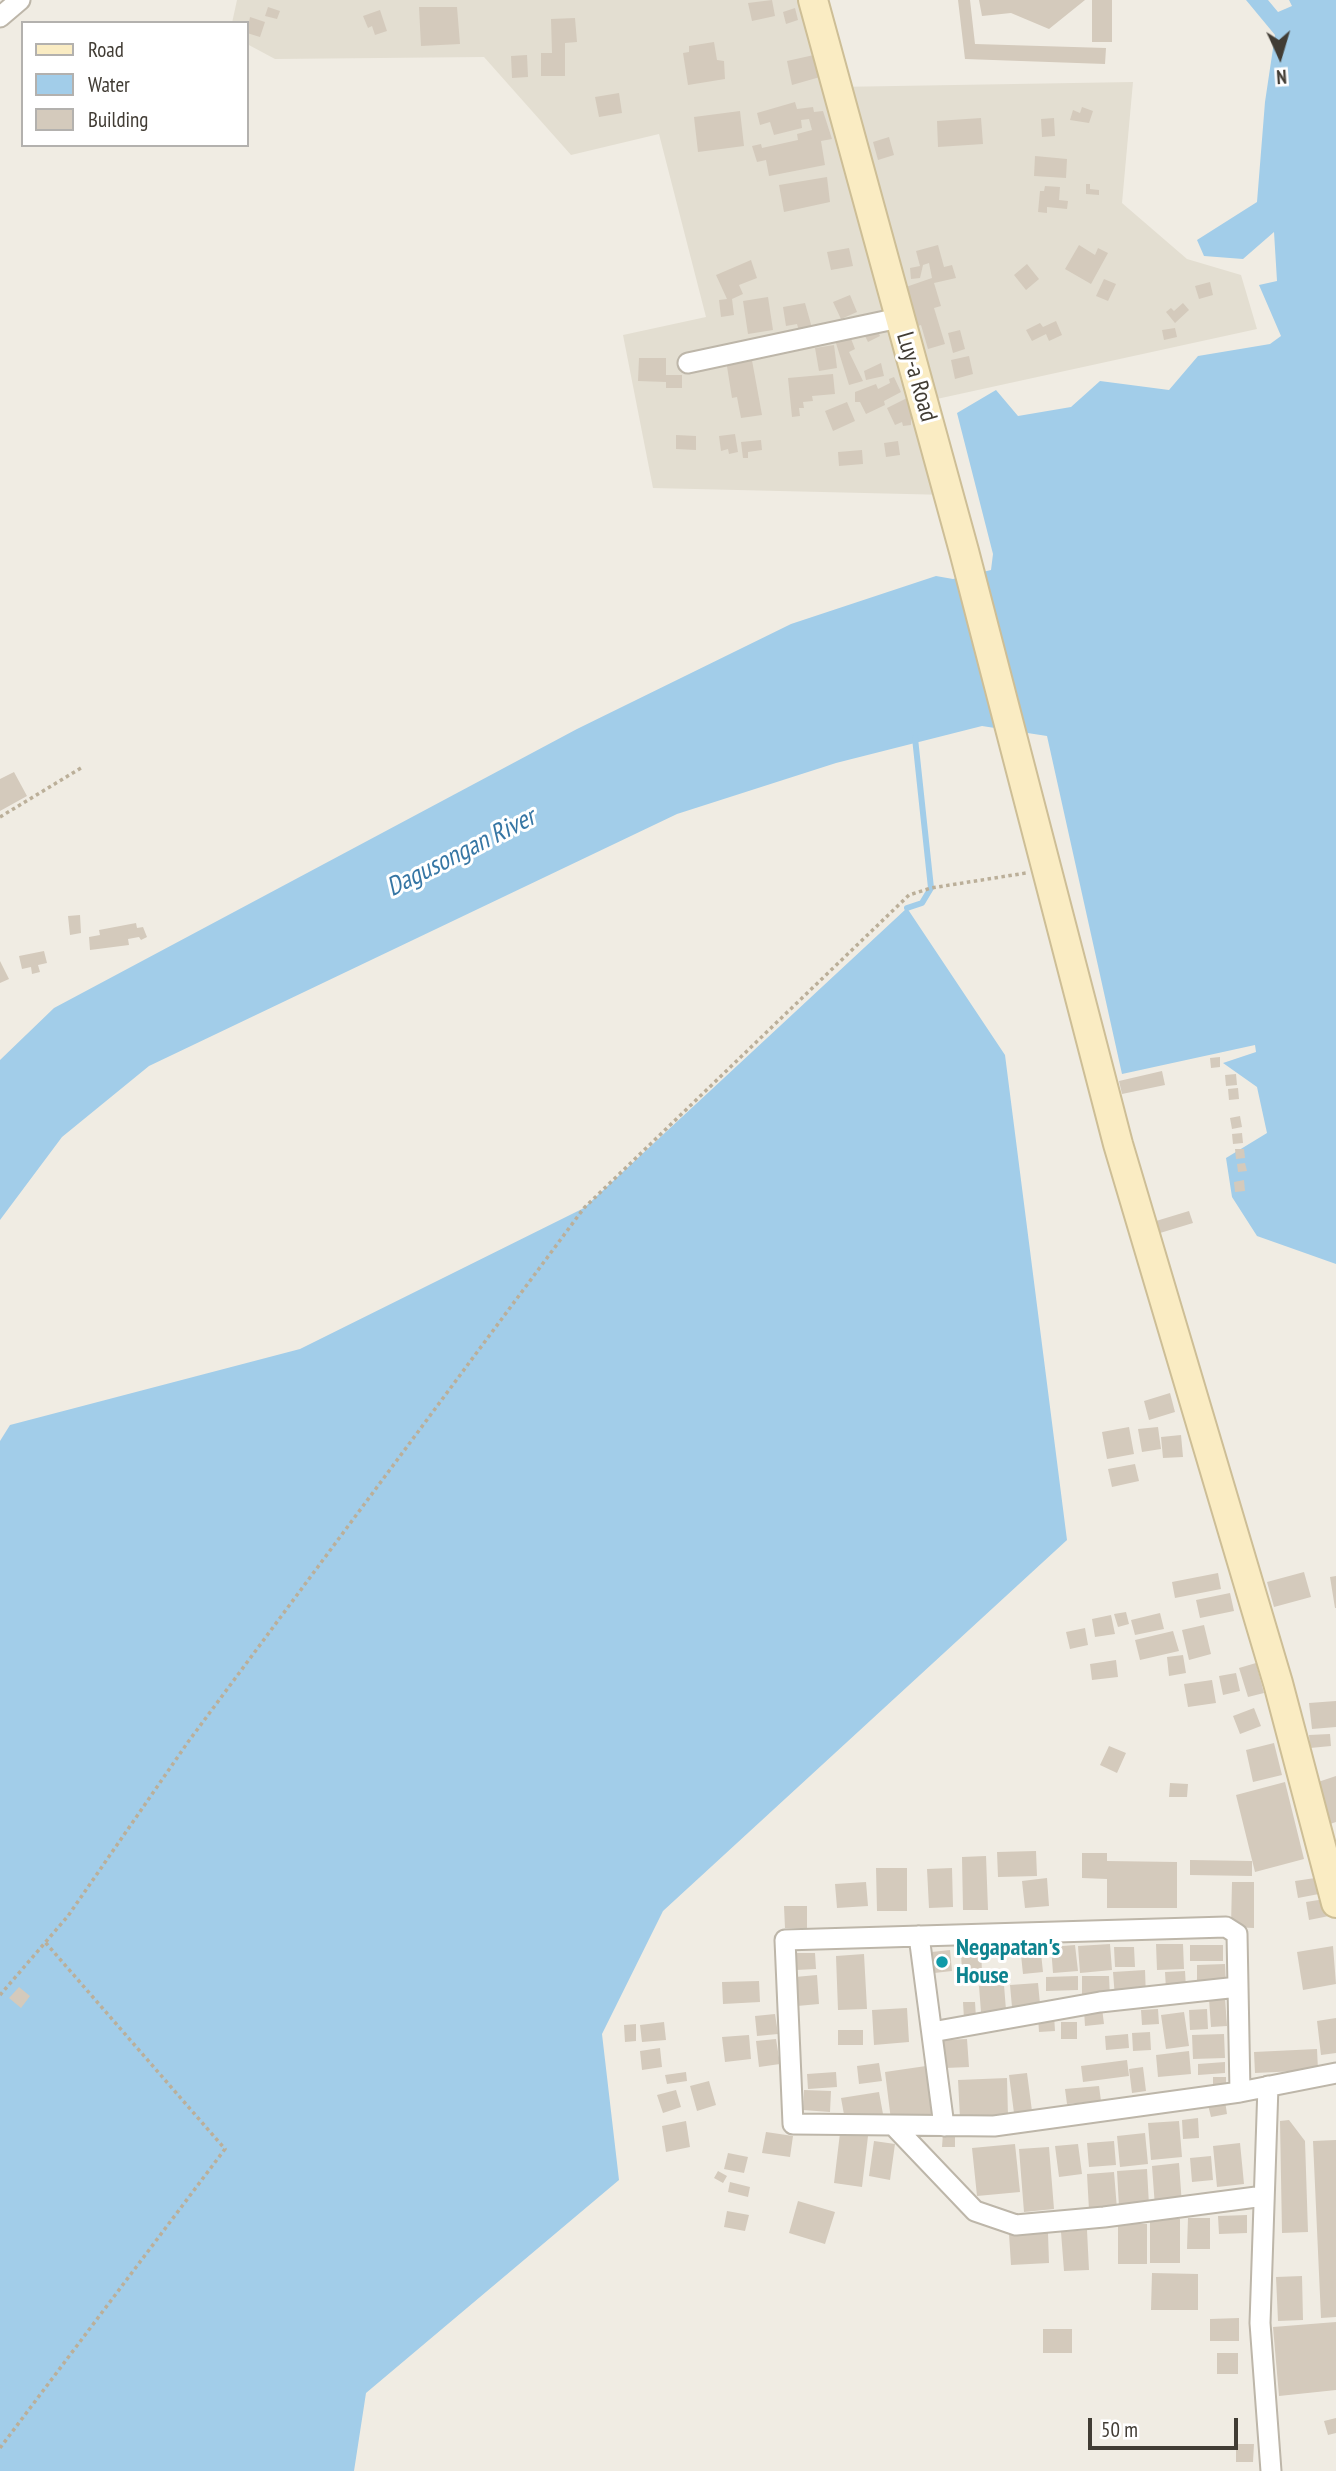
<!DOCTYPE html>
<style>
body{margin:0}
#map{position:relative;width:1336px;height:2471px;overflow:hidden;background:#f0ece3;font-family:"PT Sans Narrow",sans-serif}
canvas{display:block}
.legend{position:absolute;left:21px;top:21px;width:228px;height:126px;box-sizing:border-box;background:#fff;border:2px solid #b3b1ae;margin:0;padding:9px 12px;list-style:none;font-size:21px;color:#413c34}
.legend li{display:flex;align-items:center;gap:14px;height:35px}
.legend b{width:35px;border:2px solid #b3b1ae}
.north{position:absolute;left:1245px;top:21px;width:70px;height:70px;-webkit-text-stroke:5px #fff;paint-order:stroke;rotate:176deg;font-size:19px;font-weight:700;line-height:28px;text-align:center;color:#413c34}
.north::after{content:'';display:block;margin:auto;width:24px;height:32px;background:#413c34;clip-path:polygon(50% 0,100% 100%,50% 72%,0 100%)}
.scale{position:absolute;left:1088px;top:2418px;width:150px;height:32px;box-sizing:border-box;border:4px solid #413c34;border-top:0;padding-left:9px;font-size:21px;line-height:24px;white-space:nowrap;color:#413c34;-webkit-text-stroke:5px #fff;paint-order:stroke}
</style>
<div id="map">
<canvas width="1336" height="2471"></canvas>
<ul class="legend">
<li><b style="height:9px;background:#faecc3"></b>Road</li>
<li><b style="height:19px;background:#a2cde9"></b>Water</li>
<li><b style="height:19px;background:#d4cabc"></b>Building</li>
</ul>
<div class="north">N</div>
<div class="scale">50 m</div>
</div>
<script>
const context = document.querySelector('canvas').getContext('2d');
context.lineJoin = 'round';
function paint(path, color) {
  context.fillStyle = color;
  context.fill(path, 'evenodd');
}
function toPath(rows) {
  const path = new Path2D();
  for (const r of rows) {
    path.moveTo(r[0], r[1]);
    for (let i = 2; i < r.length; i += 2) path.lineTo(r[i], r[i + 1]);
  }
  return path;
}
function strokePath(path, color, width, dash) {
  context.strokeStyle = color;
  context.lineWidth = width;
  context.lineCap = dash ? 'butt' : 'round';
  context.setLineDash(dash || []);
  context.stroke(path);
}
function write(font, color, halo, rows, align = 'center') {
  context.font = font + ' "PT Sans Narrow",sans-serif';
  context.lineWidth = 6;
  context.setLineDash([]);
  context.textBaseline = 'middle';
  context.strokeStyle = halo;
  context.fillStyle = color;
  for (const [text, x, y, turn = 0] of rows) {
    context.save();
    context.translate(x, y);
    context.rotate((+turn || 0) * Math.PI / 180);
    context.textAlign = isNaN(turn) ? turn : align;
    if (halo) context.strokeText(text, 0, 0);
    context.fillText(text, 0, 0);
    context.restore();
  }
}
paint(toPath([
 [237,0,811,0,836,87,1133,82,1122,203,1187,259,1241,275,1257,329,923,402,949,495,653,488,623,335,706,317,659,134,571,155,484,57,275,59,247,44,247,23,232,23]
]), '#e3ded1');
paint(toPath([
 [1246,0,1268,0,1278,12,1292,6,1289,0,1336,0,1336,1264,1257,1236,1232,1197,1226,1158,1267,1133,1257,1087,1223,1063,1256,1052,1255,1045,1122,1074,1047,736,982,726,836,763,677,814,149,1066,62,1137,0,1220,0,1060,54,1008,577,729,791,624,936,576,953,579,991,570,993,554,957,413,996,390,1018,416,1071,407,1100,381,1169,390,1198,356,1270,344,1281,336,1259,285,1277,281,1274,232,1243,259,1204,256,1197,240,1257,202,1265,102,1275,35],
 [907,908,1005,1055,1067,1540,663,1911,602,2034,619,2180,366,2393,354,2471,0,2471,0,1441,10,1425,300,1349,584,1208]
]), '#a2cde9');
strokePath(toPath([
 [907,908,922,903,931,888,915,738]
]), '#a2cde9', 6);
paint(toPath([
 [772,0,775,16,752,21,748,3],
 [958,0,970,0,975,44,1106,48,1105,64,965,59],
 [979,0,1085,0,1049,29,1011,13,982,16],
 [1092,0,1112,0,1112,42,1092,42],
 [268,7,280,11,277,19,265,16],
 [419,7,457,7,460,44,421,46],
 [795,8,798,20,786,24,783,12],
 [380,10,387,31,375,35,372,26,368,28,363,16],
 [250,17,265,22,260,37,247,33],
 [575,18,577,42,565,43,565,76,541,76,541,53,552,53,551,19],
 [714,42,717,60,724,61,725,79,688,85,683,53,689,52,689,46],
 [527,55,528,77,512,78,511,56],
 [814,55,820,77,792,85,787,61],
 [619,93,622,113,599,117,595,97],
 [795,102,797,109,813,107,814,112,823,111,832,139,821,141,825,165,769,176,766,160,757,162,752,146,761,144,762,148,798,140,797,134,812,130,809,119,801,120,802,128,774,135,770,122,760,125,757,113],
 [1082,107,1093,111,1089,123,1070,120,1073,110,1080,113],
 [740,111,744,146,698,152,694,117],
 [981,118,983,144,938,147,937,121],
 [1054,118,1055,136,1042,137,1041,119],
 [889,137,894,155,878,160,873,142],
 [1035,156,1067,159,1066,178,1034,176],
 [827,177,830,202,784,212,779,185],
 [1086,184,1090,184,1090,189,1099,190,1099,195,1086,194],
 [1045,186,1060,187,1059,200,1068,201,1067,209,1047,207,1047,213,1038,212,1040,191,1044,191],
 [938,245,944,267,952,265,956,278,934,283,941,306,934,308,945,344,928,349,921,325,915,327,903,288,932,278,929,263,923,265,920,278,911,279,910,268,920,266,916,251],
 [1079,245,1095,255,1098,248,1108,253,1091,284,1065,269],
 [849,248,853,266,831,270,827,252],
 [751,260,757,278,739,285,743,294,732,299,734,315,721,317,719,300,727,299,716,275],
 [1027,264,1039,279,1026,290,1014,275],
 [1104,279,1116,284,1108,301,1096,296],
 [1210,282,1213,295,1199,299,1195,286],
 [850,295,857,312,841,319,833,302],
 [768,297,773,330,748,334,743,301],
 [805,303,812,328,799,331,797,324,786,326,783,307],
 [1183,303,1189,310,1175,323,1166,312,1171,308,1174,311],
 [1056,321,1062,335,1049,341,1046,334,1032,341,1026,330,1040,323,1043,327],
 [1175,328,1177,337,1164,340,1162,330],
 [877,329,880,336,868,342,864,334],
 [960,330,965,349,953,353,948,333],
 [850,336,855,349,849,352,863,381,849,385,835,340],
 [834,345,837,368,819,371,815,348],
 [751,355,762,415,741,418,737,397,732,398,726,360],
 [969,356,973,374,955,379,951,360],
 [639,358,666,358,666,375,682,375,682,388,666,388,666,382,638,381],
 [881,363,884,376,866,380,864,371],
 [833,374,835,394,812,396,813,401,803,402,804,408,799,408,800,416,792,417,788,378],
 [894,377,901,392,884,401,885,405,866,414,860,402,855,402,855,392,876,384,878,389,890,383,889,379],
 [907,398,915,418,911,419,911,425,903,426,902,422,895,425,887,408],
 [847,402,855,421,833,431,825,411],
 [735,434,738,452,729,454,728,449,721,451,719,436],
 [676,435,696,436,696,450,676,449],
 [761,440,762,450,748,452,748,458,743,458,741,442],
 [898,441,900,455,886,457,884,443],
 [862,450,863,464,839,466,838,452],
 [14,772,27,796,0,811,0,779],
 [80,915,81,933,70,935,68,916],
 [136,923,137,928,143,927,147,937,141,940,139,937,128,939,129,945,90,950,89,937,100,935,99,930],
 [44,951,47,963,38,965,40,972,32,974,31,967,22,969,19,956],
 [0,961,9,979,0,983],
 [1220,1057,1220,1067,1211,1068,1210,1058],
 [1162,1071,1165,1085,1122,1094,1119,1081],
 [1236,1074,1237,1085,1226,1086,1225,1075],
 [1238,1088,1239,1099,1229,1100,1228,1089],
 [1240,1116,1242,1127,1232,1129,1230,1118],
 [1242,1133,1243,1143,1233,1144,1232,1134],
 [1235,1149,1244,1149,1245,1158,1236,1159],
 [1245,1163,1247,1171,1238,1172,1237,1164],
 [1244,1180,1245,1191,1235,1192,1234,1182],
 [1189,1211,1193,1223,1160,1233,1156,1221],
 [1170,1393,1175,1412,1149,1420,1144,1401],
 [1129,1427,1134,1454,1107,1459,1102,1432],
 [1158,1427,1161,1449,1142,1452,1138,1429],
 [1181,1435,1183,1457,1163,1458,1161,1437],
 [1135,1464,1139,1481,1112,1487,1108,1469],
 [1304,1572,1311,1597,1274,1607,1267,1582],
 [1218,1573,1221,1589,1175,1598,1172,1582],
 [1336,1576,1336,1608,1335,1608,1330,1577],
 [1230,1593,1234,1611,1200,1618,1196,1600],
 [1126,1612,1129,1624,1118,1627,1114,1614],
 [1160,1613,1164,1629,1135,1635,1131,1620],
 [1111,1615,1115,1634,1095,1637,1092,1619],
 [1204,1625,1211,1654,1189,1660,1182,1630],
 [1085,1628,1088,1645,1070,1649,1066,1632],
 [1173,1631,1179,1651,1140,1660,1135,1640],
 [1183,1655,1186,1673,1169,1676,1167,1657],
 [1116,1660,1118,1677,1092,1680,1090,1664],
 [1256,1663,1264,1693,1248,1697,1239,1668],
 [1236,1673,1240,1691,1223,1695,1219,1676],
 [1212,1680,1216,1703,1188,1707,1184,1684],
 [1336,1701,1336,1727,1312,1729,1309,1703],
 [1254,1708,1261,1726,1240,1734,1233,1716],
 [1330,1734,1331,1746,1310,1748,1309,1735],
 [1274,1743,1282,1775,1253,1782,1246,1750],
 [1109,1746,1126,1753,1117,1773,1100,1765],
 [1336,1776,1336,1822,1324,1826,1309,1785],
 [1285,1782,1304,1859,1255,1872,1236,1795],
 [1170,1783,1188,1784,1187,1797,1169,1797],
 [1036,1851,1037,1876,998,1877,997,1852],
 [1082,1853,1107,1853,1107,1861,1177,1862,1177,1908,1107,1908,1107,1879,1082,1878],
 [986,1856,988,1910,963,1910,962,1857],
 [1190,1860,1252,1861,1252,1876,1190,1875],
 [876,1868,907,1868,907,1911,877,1911],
 [952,1868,953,1907,929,1908,927,1869],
 [1322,1877,1324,1893,1298,1898,1295,1881],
 [1047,1878,1049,1906,1025,1908,1022,1881],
 [866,1882,868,1906,837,1908,835,1884],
 [1232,1882,1254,1882,1254,1928,1231,1927],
 [1325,1899,1329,1916,1309,1920,1306,1902],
 [784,1906,807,1906,807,1928,785,1928],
 [1110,1944,1112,1970,1080,1973,1078,1946],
 [1156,1944,1183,1944,1184,1969,1157,1970],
 [1075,1945,1078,1971,1053,1973,1051,1947],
 [1190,1945,1223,1945,1223,1961,1190,1961],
 [1333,1946,1336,1984,1303,1990,1297,1952],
 [1114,1947,1134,1947,1135,1967,1115,1967],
 [950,1950,952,1971,934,1973,932,1952],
 [981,1951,982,1972,962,1973,961,1952],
 [796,1953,815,1953,816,1969,796,1970],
 [1041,1953,1043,1972,1023,1974,1021,1955],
 [864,1954,867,2009,838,2010,836,1956],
 [1225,1964,1226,1985,1197,1986,1197,1965],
 [1145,1970,1146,1997,1115,1998,1113,1972],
 [1185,1971,1186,1988,1166,1989,1165,1972],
 [817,1975,819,2004,797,2006,795,1977],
 [1078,1976,1078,1990,1046,1991,1046,1977],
 [1082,1976,1109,1976,1110,1998,1082,1999],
 [759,1981,760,2002,723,2004,722,1982],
 [1038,1983,1040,2004,1012,2007,1010,1985],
 [1004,1985,1006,2010,981,2012,979,1986],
 [19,1987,30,1996,21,2008,9,1998],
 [1225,1998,1227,2026,1211,2027,1209,1999],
 [963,2002,975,2002,976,2018,964,2019],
 [907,2008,909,2042,874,2045,872,2010],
 [1102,2008,1104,2024,1085,2026,1084,2010],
 [1158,2009,1159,2024,1142,2025,1141,2010],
 [1207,2009,1208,2029,1190,2030,1189,2010],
 [1184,2012,1189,2046,1166,2049,1161,2015],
 [775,2014,778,2034,757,2036,755,2016],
 [1054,2015,1055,2031,1039,2032,1038,2016],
 [1336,2018,1336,2053,1321,2055,1317,2021],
 [664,2022,666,2040,642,2042,640,2025],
 [1061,2022,1077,2022,1077,2039,1061,2039],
 [636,2024,636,2041,625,2042,624,2025],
 [838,2030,863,2030,863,2045,838,2045],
 [1150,2032,1151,2050,1133,2051,1132,2033],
 [1128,2034,1129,2048,1106,2050,1105,2036],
 [1224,2034,1225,2058,1193,2059,1192,2035],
 [749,2035,751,2059,725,2062,722,2037],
 [776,2039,780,2064,759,2067,756,2041],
 [967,2039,969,2067,945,2068,943,2040],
 [660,2048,662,2067,642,2070,640,2051],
 [1317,2049,1318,2070,1255,2073,1254,2052],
 [1189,2051,1191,2074,1158,2077,1156,2055],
 [1127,2060,1129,2076,1083,2082,1081,2066],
 [1225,2062,1225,2073,1198,2075,1198,2064],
 [879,2063,882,2081,859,2084,857,2066],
 [926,2066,933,2114,891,2120,885,2072],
 [1143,2067,1146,2091,1132,2093,1129,2069],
 [686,2072,687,2081,667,2084,665,2075],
 [836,2072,837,2087,808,2089,807,2074],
 [1027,2073,1032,2111,1014,2113,1009,2075],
 [1213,2077,1226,2077,1226,2088,1213,2089],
 [1007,2078,1008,2116,960,2118,958,2080],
 [709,2081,716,2105,697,2111,690,2086],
 [1099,2086,1101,2101,1067,2104,1065,2089],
 [676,2090,681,2107,663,2113,657,2095],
 [804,2090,831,2091,830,2112,803,2110],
 [879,2092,883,2114,845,2120,841,2098],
 [1225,2101,1227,2114,1211,2117,1208,2105],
 [1198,2118,1199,2138,1183,2139,1182,2120],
 [1289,2120,1305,2141,1308,2232,1282,2233,1280,2121],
 [686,2121,690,2147,666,2152,662,2126],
 [1179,2121,1182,2157,1151,2160,1148,2123],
 [766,2132,793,2136,790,2157,762,2153],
 [840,2133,868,2136,862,2187,834,2183],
 [943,2133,955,2133,955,2147,942,2147],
 [1145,2133,1148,2164,1120,2167,1117,2136],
 [1336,2140,1336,2317,1321,2318,1313,2141],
 [874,2141,895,2144,890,2180,869,2176],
 [1114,2141,1116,2165,1089,2167,1087,2143],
 [1240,2143,1244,2184,1217,2187,1213,2146],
 [1015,2144,1020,2192,977,2196,972,2148],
 [1078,2144,1082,2174,1059,2177,1055,2146],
 [1049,2147,1054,2209,1024,2212,1019,2149],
 [728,2153,748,2157,744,2173,724,2169],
 [1211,2156,1213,2180,1192,2182,1190,2158],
 [1179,2163,1182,2205,1155,2207,1152,2166],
 [1147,2169,1149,2205,1119,2207,1117,2171],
 [718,2171,727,2176,723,2183,714,2178],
 [1114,2172,1117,2209,1089,2210,1087,2174],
 [730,2182,750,2187,748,2197,728,2192],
 [798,2201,835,2212,825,2244,789,2233],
 [727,2211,749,2215,745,2231,724,2227],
 [1247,2215,1247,2233,1219,2234,1218,2216],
 [1188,2218,1210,2218,1210,2249,1187,2249],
 [1150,2219,1180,2219,1180,2263,1150,2263],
 [1118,2224,1147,2224,1147,2264,1118,2264],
 [1087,2230,1089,2270,1064,2271,1061,2232],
 [1048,2233,1049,2263,1011,2265,1009,2234],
 [1152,2273,1198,2274,1198,2310,1151,2310],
 [1302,2276,1303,2320,1278,2321,1276,2277],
 [1239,2318,1239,2341,1210,2341,1210,2319],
 [1336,2322,1336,2390,1279,2396,1273,2327],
 [1043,2329,1072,2329,1072,2353,1043,2353],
 [1217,2353,1238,2353,1238,2374,1217,2374],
 [1336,2418,1336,2433,1328,2435,1324,2421],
 [1236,2444,1254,2444,1253,2462,1236,2462]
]), '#d4cabc');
const street = toPath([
 [0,17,20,0],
 [688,363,899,318],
 [919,1936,944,2126],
 [932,2032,1100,2002,1238,1987],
 [1268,2086,1260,2323,1271,2471],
 [1240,2092,1237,1934,1226,1927,785,1940,793,2124,994,2126,1240,2092,1336,2073],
 [893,2125,975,2211,1016,2225,1104,2217,1264,2196]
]);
const secondary = toPath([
 [813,0,964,551,1118,1144,1278,1683,1336,1903]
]);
strokePath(street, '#bdb6a9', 23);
strokePath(secondary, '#cdbe96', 32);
strokePath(toPath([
 [0,817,81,768],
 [0,1995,68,1916,188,1742,584,1208,909,895,931,888,1026,873],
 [0,2448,225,2149,45,1942]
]), '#bbaf99', 3.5, [3.5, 3.5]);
strokePath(street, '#fff', 19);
strokePath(secondary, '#faecc3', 28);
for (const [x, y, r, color] of [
 [942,1962,7,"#0f9aa8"]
]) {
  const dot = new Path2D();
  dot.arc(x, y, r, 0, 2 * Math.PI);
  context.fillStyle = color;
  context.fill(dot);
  strokePath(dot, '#fff', 2.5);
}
write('24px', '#413c34', '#fff', [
 ["Luy-a Road",916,377,74]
]);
write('bold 24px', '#0d838f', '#fff', [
 ["Negapatan's",956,1948],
 ["House",956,1976]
], 'left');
write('italic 26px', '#3676a4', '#fff', [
 ["Dagusongan River",461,853,-27]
]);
</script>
